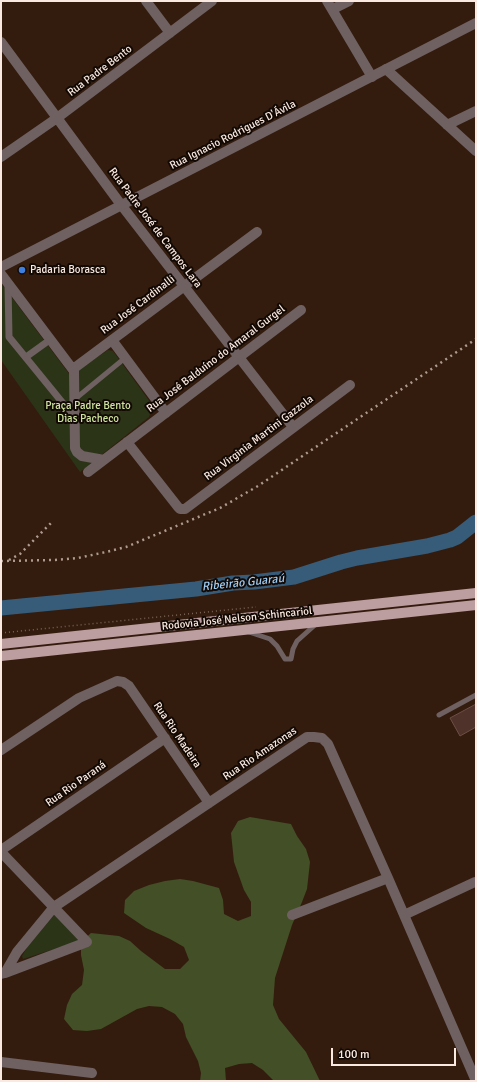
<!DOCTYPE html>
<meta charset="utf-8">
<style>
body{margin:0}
#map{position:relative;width:477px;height:1082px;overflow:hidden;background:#331c0e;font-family:Signika,sans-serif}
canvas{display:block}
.frame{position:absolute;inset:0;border:2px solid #fae9e0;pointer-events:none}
.scale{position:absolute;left:331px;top:1048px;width:125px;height:18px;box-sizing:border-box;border:2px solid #fae9e0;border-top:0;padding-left:5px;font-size:12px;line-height:14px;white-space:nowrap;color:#fae9e0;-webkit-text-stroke:3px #130904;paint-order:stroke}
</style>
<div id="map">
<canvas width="477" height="1082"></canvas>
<div class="frame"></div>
<div class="scale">100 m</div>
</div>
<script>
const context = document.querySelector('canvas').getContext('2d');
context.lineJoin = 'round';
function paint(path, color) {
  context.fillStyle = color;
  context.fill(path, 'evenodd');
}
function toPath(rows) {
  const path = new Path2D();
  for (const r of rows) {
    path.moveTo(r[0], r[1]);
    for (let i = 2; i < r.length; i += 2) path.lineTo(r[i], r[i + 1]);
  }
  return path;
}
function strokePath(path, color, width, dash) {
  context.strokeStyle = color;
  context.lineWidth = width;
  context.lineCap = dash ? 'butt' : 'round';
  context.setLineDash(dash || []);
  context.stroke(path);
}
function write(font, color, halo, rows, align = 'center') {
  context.font = font + ' Signika,sans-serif';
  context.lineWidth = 4;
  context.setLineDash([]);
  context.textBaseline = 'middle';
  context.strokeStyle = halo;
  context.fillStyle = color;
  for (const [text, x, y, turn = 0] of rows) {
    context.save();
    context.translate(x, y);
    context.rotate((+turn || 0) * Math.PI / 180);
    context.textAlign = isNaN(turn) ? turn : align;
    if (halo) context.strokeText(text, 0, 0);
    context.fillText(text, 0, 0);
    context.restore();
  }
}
paint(toPath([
 [1,283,70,375,108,350,113,351,153,406,149,417,80,472,1,360],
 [55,914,79,940,76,942,23,959,22,956,28,946]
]), '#2b3417');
paint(toPath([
 [250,817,291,824,297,836,306,849,310,862,307,889,302,902,292,925,275,978,273,1005,279,1019,306,1052,320,1081,274,1081,263,1070,252,1063,239,1064,225,1068,226,1081,200,1081,201,1073,198,1061,186,1037,183,1024,175,1014,162,1007,149,1006,137,1009,101,1029,87,1031,73,1030,64,1019,67,1005,72,994,82,985,84,970,81,955,81,942,91,933,119,936,130,941,141,951,165,969,180,969,189,960,184,947,170,939,146,928,124,913,125,900,134,891,149,885,165,881,180,879,193,881,219,888,223,900,224,914,238,921,251,916,251,902,244,890,234,862,231,833,238,821]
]), '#434f26');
strokePath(toPath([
 [1,608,196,589,233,583,254,582,294,577,341,562,357,558,427,546,450,540,457,537,476,522]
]), '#375c79', 15);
const building = toPath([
 [476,704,476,727,460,736,450,718,476,704]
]);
paint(building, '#4f332b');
strokePath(building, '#6d4f47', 1);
strokePath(toPath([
 [1,633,256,607]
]), '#786356', 1.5, [1, 3]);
strokePath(toPath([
 [75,399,125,358],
 [249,632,270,639,277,646,285,659,291,659,293,649,297,641,316,624],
 [439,715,476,695]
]), '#6f6061', 5);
strokePath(toPath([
 [8,284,9,337,75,418],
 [26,357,51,339]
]), '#6f6061', 7);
strokePath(toPath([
 [146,1,170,33],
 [327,1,372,77],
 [333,9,349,1],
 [1,42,122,206,293,427],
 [386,69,476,151],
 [447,125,476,111],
 [1,157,57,118,212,1],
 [1,274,74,371,75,448,77,452,82,456,104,460],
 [112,340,166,413],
 [73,369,257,232],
 [127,442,178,507,180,509,185,509,350,385],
 [88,472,301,310],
 [1,750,79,698,117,681,123,682,129,686,209,803],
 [1,850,165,738],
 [1,852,87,942,5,973],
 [292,915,388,878],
 [404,915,475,882],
 [1,974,5,973,17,952,54,907,307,737,314,737,322,738,328,744,388,878,476,1081],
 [1,1062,92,1073]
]), '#6f6061', 10);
strokePath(toPath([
 [1,267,476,23]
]), '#6f6061', 10);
strokePath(toPath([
 [1,644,476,593],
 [1,656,476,605]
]), '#bc9da0', 10);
strokePath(toPath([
 [9,560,20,554,52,522],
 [1,561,55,560,78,558,106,552,126,547,220,508,258,486,476,339]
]), '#ae9b90', 2.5, [2, 4]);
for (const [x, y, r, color] of [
 [22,270,4,"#3f7fe0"]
]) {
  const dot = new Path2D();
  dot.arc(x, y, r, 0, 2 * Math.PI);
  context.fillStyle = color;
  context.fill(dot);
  strokePath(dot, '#130904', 1.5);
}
write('11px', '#fae9e0', '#130904', [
 ["Rua Padre Bento",100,71,-37],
 ["Rua Ignacio Rodrigues D'Ávila",233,135,-27],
 ["Rua Padre José de Campos Lara",155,228,53],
 ["Rua José Cardinalli",138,305,-37],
 ["Rua José Balduíno do Amaral Gurgel",216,359,-37],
 ["Rua Virginia Martini Gazzola",259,438,-37],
 ["Rodovia José Nelson Schincariol",237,619,-6],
 ["Rua Rio Madeira",177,735,56],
 ["Rua Rio Amazonas",260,754,-34],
 ["Rua Rio Paraná",76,784,-35]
]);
write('11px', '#fae9e0', '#130904', [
 ["Padaria Borasca",30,270]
], 'left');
write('11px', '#cde49e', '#130904', [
 ["Praça Padre Bento",88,406],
 ["Dias Pacheco",88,419]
]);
write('italic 12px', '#9ecef6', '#130904', [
 ["Ribeirão Guaraú",243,583,-6]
]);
</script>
